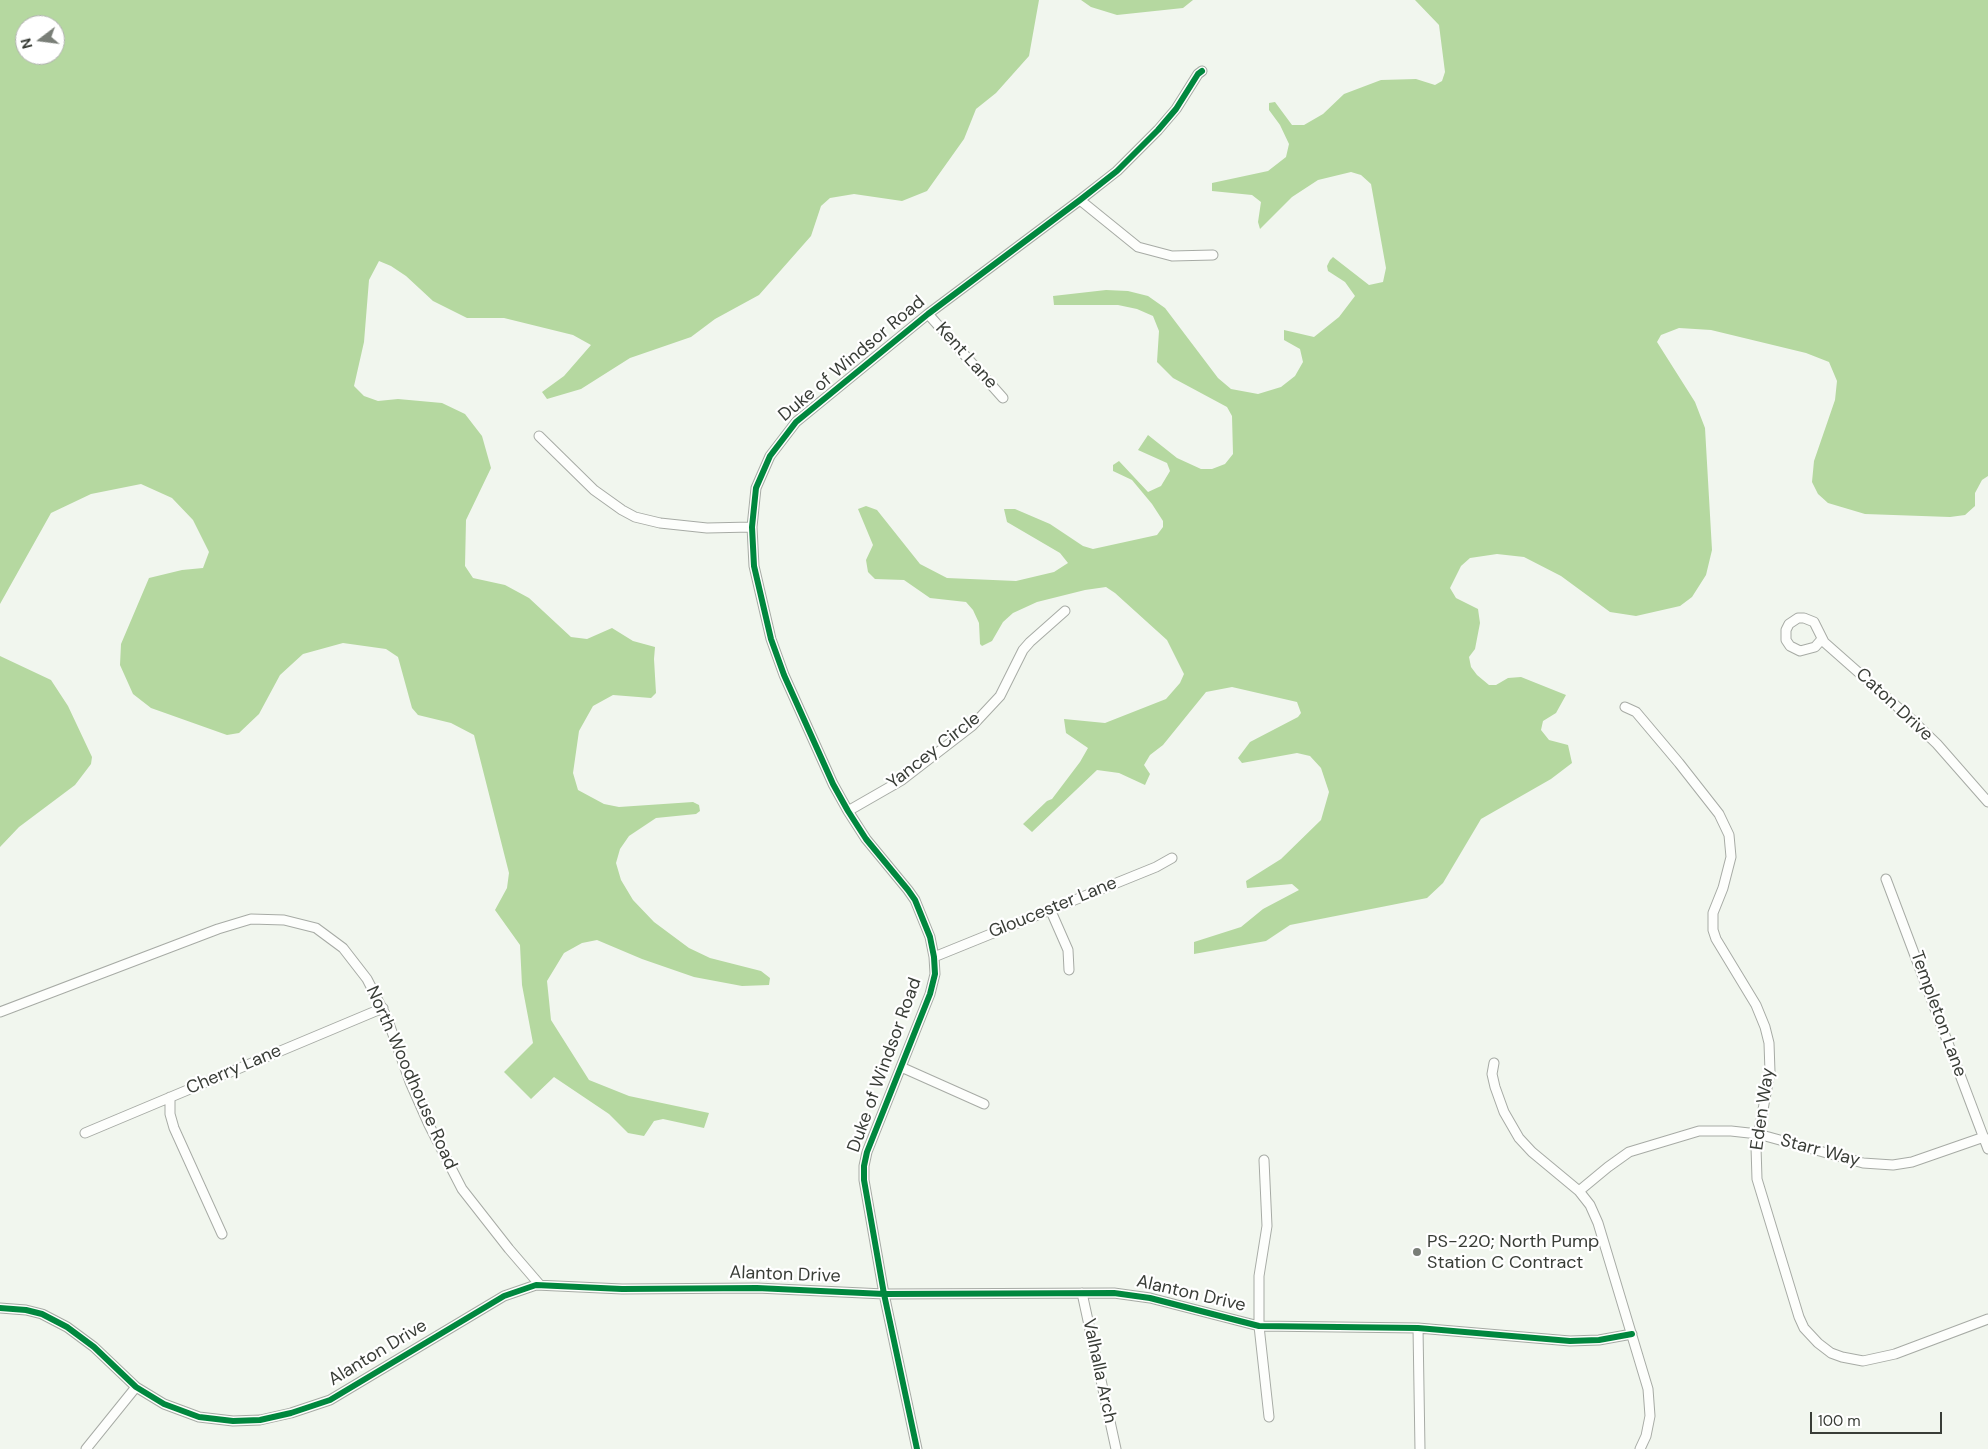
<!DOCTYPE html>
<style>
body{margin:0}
#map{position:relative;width:1988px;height:1449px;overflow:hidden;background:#f1f6ee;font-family:"DM Sans",sans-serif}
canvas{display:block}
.north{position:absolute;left:15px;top:15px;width:50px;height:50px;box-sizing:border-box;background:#fff;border:1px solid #b0b1af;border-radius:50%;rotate:255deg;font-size:14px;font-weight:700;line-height:20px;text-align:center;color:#393d37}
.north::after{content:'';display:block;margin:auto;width:18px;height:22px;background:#797e77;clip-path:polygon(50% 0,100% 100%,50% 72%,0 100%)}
.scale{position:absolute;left:1810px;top:1412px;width:132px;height:22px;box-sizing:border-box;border:2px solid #393d37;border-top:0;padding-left:6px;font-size:15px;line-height:18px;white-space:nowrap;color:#393d37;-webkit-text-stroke:4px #fff;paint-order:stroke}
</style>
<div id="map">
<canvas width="1988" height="1449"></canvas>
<div class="north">N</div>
<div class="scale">100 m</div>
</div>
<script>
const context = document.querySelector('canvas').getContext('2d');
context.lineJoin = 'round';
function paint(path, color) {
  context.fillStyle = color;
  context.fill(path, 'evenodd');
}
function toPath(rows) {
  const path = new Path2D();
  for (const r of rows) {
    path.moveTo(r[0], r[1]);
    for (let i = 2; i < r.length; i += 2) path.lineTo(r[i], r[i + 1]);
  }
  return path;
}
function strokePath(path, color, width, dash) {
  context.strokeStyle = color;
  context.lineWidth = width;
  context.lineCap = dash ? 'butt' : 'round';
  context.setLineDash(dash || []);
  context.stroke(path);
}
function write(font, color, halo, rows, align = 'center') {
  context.font = font + ' "DM Sans",sans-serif';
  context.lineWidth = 4.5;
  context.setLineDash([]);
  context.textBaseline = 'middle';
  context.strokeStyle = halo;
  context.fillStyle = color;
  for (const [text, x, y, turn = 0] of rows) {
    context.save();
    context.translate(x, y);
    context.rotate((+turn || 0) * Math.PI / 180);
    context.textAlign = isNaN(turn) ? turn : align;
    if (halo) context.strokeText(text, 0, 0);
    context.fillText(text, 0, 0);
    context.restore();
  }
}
paint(toPath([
 [0,0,1039,0,1029,56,996,93,976,109,964,139,927,191,902,201,854,194,830,198,821,206,811,236,759,295,715,319,691,337,630,358,581,389,547,399,542,392,564,376,591,345,573,335,504,318,467,318,433,301,406,276,391,266,379,261,369,280,364,342,354,386,364,396,378,401,398,399,442,403,465,414,482,436,491,468,466,520,465,566,473,578,505,585,529,598,571,637,587,639,612,628,633,641,655,647,654,659,656,693,651,698,613,695,593,706,579,731,573,773,578,790,604,804,619,807,693,802,699,805,700,811,696,814,656,818,629,836,620,849,616,863,621,880,633,900,654,922,689,948,710,958,761,971,770,978,769,985,742,986,694,977,642,959,597,940,582,943,564,953,547,981,551,1020,589,1080,629,1096,709,1113,704,1128,663,1119,654,1121,644,1136,628,1133,609,1114,554,1077,531,1099,504,1072,533,1043,522,985,520,945,495,910,507,888,509,873,474,735,451,723,418,715,412,708,398,657,386,649,343,643,303,654,280,675,259,714,239,733,227,735,151,708,133,694,120,665,121,644,149,578,182,570,203,568,209,552,193,520,172,498,141,484,91,494,51,513,0,604],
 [25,25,55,25,55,55,25,55],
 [1081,0,1193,0,1183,8,1117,15,1091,7],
 [1415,0,1988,0,1988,476,1982,480,1975,493,1975,506,1965,515,1950,517,1865,514,1828,503,1818,494,1812,482,1814,461,1835,400,1837,381,1829,362,1806,353,1711,330,1679,328,1661,335,1657,342,1695,402,1705,428,1712,550,1706,575,1692,597,1680,606,1636,616,1610,612,1561,576,1524,557,1497,554,1470,558,1461,566,1450,588,1456,598,1478,609,1480,623,1475,649,1469,657,1471,667,1477,675,1489,685,1496,685,1508,678,1521,677,1566,695,1556,713,1543,721,1541,730,1549,740,1568,745,1572,763,1551,779,1481,819,1443,883,1427,898,1290,925,1266,941,1194,954,1194,942,1241,927,1263,909,1299,890,1292,884,1247,888,1246,881,1281,859,1321,820,1329,792,1321,768,1310,756,1297,753,1242,763,1238,758,1250,742,1298,717,1301,713,1297,702,1232,687,1206,692,1163,745,1150,755,1144,765,1150,774,1145,785,1119,773,1097,770,1032,832,1023,824,1047,801,1052,799,1080,762,1088,748,1066,733,1064,719,1105,723,1166,699,1180,683,1184,674,1167,640,1115,593,1106,587,1085,590,1037,602,1013,613,1003,622,992,641,982,646,980,644,979,623,973,610,966,602,930,598,904,580,875,579,868,572,866,560,873,545,858,509,866,506,877,510,920,564,947,578,1016,581,1054,572,1068,563,1060,553,1007,522,1004,509,1015,509,1050,524,1083,546,1093,549,1157,535,1163,527,1163,521,1152,504,1132,480,1113,471,1113,465,1119,461,1148,492,1161,486,1170,471,1167,463,1138,450,1148,435,1177,458,1201,469,1212,469,1225,464,1233,454,1232,416,1227,407,1173,378,1157,362,1159,331,1153,316,1137,309,1118,305,1054,305,1053,296,1106,290,1128,291,1148,296,1165,308,1218,378,1231,389,1258,394,1281,387,1295,376,1303,362,1300,349,1284,340,1284,330,1314,337,1339,317,1355,296,1345,282,1328,271,1327,266,1330,260,1333,257,1369,285,1383,282,1386,268,1371,184,1361,175,1351,172,1318,180,1292,197,1260,229,1258,222,1261,202,1252,195,1212,191,1212,183,1268,171,1286,157,1289,144,1280,125,1269,110,1269,103,1275,102,1292,125,1304,125,1323,114,1344,94,1381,80,1416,79,1435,85,1442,81,1445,72,1439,25],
 [0,656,51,680,68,706,92,757,91,764,75,785,19,827,0,847]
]), '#b5d8a0');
const minor = toPath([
 [1080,200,1138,247,1172,256,1213,255],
 [928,314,1003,398],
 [539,436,594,490,622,510,635,517,660,523,707,528,752,527],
 [1822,639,1815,647,1800,651,1790,646,1786,640,1786,630,1789,624,1798,618,1804,618,1814,622,1824,642,1910,718,1937,744,1988,802],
 [1625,707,1636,712,1679,763,1719,814,1729,835,1731,857,1723,888,1713,913,1713,930,1716,939,1756,1005,1765,1027,1769,1043,1770,1072,1756,1147,1757,1179,1799,1317,1804,1328,1818,1343,1831,1353,1842,1357,1863,1361,1895,1354,1988,1319],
 [848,811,902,780,972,726,1000,696,1023,650,1030,642,1065,611],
 [1886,879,1988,1149],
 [1050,909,1068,950,1069,970],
 [934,957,1156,867,1172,858],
 [0,1012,218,929,251,919,284,920,316,928,343,948,367,979,387,1018,410,1082,429,1125,462,1189,509,1249,540,1285],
 [1494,1063,1492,1074,1495,1087,1504,1112,1519,1138,1532,1152,1579,1191,1590,1205,1598,1223,1648,1389,1650,1416,1646,1436,1640,1449],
 [901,1067,984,1104],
 [170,1097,170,1114,174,1128,222,1234],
 [85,1133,383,1008],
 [1264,1160,1267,1226,1259,1276,1259,1326,1269,1417],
 [1579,1191,1608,1167,1629,1152,1699,1131,1731,1131,1758,1134,1863,1163,1893,1165,1912,1162,1984,1137],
 [1082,1293,1116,1449],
 [0,1308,26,1310,42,1314,67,1327,94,1347,136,1387,164,1404,199,1417,233,1421,260,1420,291,1413,330,1400,504,1296,536,1285,622,1289,757,1288,884,1294,1114,1293,1150,1298,1259,1326,1418,1328,1570,1341,1599,1340,1632,1334],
 [1418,1328,1420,1449],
 [86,1449,136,1387],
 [917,1449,884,1294,864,1180,864,1166,867,1152,930,994,935,974,934,957,930,937,915,900,908,890,866,839,848,811,833,784,784,675,771,639,754,566,752,527,756,488,770,456,796,422,928,314,1080,200,1117,171,1158,130,1176,109,1198,74,1202,71]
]);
strokePath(minor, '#a7aba5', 11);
strokePath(minor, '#fdfefc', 9);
strokePath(toPath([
 [0,1308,26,1310,42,1314,67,1327,94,1347,136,1387,164,1404,199,1417,233,1421,260,1420,291,1413,330,1400,504,1296,536,1285,622,1289,757,1288,884,1294,1114,1293,1150,1298,1259,1326,1418,1328,1570,1341,1599,1340,1632,1334],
 [917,1449,884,1294,864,1180,864,1166,867,1152,930,994,935,974,934,957,930,937,915,900,908,890,866,839,848,811,833,784,784,675,771,639,754,566,752,527,756,488,770,456,796,422,928,314,1080,200,1117,171,1158,130,1176,109,1198,74,1202,71]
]), '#00873e', 6);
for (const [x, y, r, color] of [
 [1417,1252,5,"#797e77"]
]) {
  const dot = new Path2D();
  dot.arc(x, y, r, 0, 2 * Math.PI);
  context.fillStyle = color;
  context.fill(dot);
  strokePath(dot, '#fff', 2);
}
write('18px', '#393d37', '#fff', [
 ["Kent Lane",966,356,48],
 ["Duke of Windsor Road",852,359,-40],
 ["Caton Drive",1894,705,43],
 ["Yancey Circle",934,751,-38],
 ["Gloucester Lane",1053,908,-22],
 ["Templeton Lane",1938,1014,70],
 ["Duke of Windsor Road",885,1065,-70],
 ["Cherry Lane",234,1070,-23],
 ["North Woodhouse Road",411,1078,66],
 ["Eden Way",1763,1109,-82],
 ["Starr Way",1820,1151,15],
 ["Alanton Drive",785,1275,2],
 ["Alanton Drive",1191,1294,13],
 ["Alanton Drive",378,1353,-31],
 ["Valhalla Arch",1099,1371,78]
]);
write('18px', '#393d37', '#fff', [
 ["PS-220; North Pump",1427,1242],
 ["Station C Contract",1427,1263]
], 'left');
</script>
